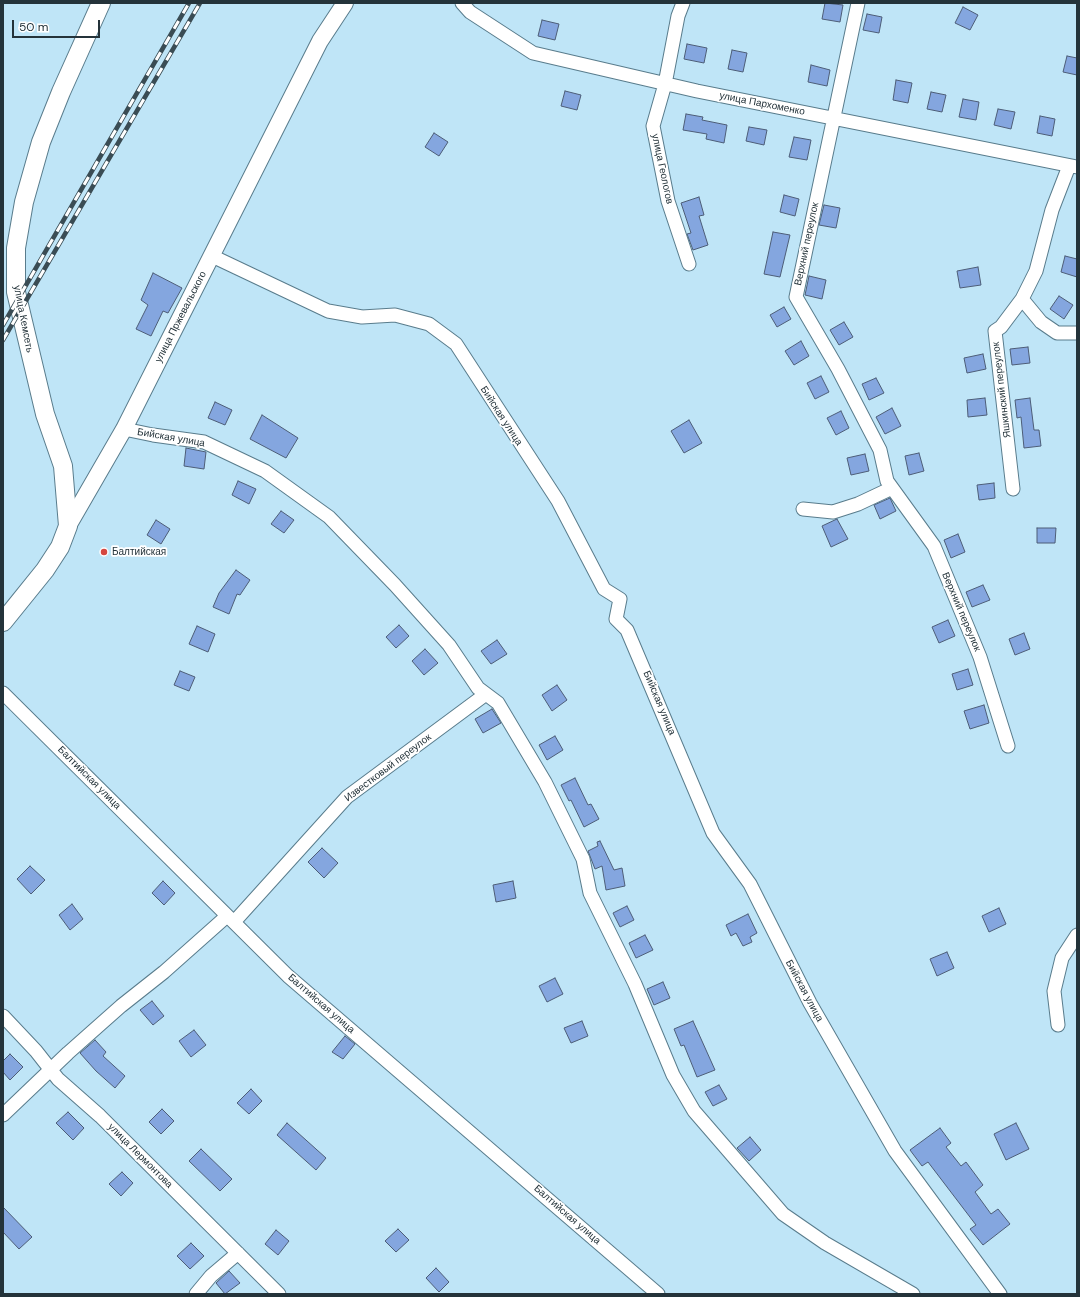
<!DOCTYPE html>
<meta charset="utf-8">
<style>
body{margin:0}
#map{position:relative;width:1080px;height:1297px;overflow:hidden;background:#bfe5f7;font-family:"DM Sans",sans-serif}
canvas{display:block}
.frame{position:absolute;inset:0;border:4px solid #24333a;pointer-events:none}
.scale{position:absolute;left:12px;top:20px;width:88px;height:18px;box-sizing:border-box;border:2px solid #24333a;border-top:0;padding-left:5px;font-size:12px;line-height:14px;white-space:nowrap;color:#24333a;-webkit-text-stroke:3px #fff;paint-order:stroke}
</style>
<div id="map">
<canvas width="1080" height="1297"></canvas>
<div class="frame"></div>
<div class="scale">50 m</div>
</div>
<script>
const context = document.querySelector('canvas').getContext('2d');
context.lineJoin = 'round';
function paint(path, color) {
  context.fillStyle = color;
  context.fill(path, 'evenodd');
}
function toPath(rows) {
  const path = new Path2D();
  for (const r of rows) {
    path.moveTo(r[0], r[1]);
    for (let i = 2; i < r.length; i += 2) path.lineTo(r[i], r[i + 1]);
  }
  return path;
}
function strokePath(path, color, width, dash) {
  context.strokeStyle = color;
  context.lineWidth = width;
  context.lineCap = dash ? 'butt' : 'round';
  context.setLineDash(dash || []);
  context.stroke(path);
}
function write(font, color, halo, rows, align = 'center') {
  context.font = font + ' "DM Sans",sans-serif';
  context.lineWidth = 3.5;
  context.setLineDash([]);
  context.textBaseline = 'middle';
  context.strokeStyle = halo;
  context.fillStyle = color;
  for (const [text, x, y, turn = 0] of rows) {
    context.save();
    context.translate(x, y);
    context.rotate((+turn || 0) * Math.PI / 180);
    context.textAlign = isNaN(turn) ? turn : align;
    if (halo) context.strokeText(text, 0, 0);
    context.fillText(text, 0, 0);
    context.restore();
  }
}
const building = toPath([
 [825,3,843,5,840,22,822,19,825,3],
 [963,7,978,15,970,30,955,23,963,7],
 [867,14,882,17,879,33,863,30,867,14],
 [542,20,559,24,555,40,538,36,542,20],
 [687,44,707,48,704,63,684,59,687,44],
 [732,50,747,53,743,72,728,69,732,50],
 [1067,56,1077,58,1077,75,1063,72,1067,56],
 [811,65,830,70,827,86,808,82,811,65],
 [896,80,912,83,908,103,893,100,896,80],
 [565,91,581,95,577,110,561,106,565,91],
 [931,92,946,95,942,112,927,109,931,92],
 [963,99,979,102,976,120,959,117,963,99],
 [998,109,1015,112,1011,129,994,125,998,109],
 [686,114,703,117,702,120,727,125,724,143,706,139,707,134,683,130,686,114],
 [1040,116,1055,119,1052,136,1037,133,1040,116],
 [749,127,767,130,764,145,746,141,749,127],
 [434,133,448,142,439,156,425,147,434,133],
 [794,137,811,140,807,160,789,157,794,137],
 [784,195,799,199,795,216,780,212,784,195],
 [699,197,704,215,699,216,708,245,693,250,687,234,691,233,681,203,699,197],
 [824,205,840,208,836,228,819,225,824,205],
 [773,232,790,235,780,277,764,274,773,232],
 [1065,256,1077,259,1077,277,1061,272,1065,256],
 [978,267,981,285,960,288,957,271,978,267],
 [153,273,182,288,168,313,163,311,151,336,136,329,148,305,141,300,153,273],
 [809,276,826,280,822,299,805,295,809,276],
 [1059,296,1073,305,1064,319,1050,309,1059,296],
 [784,307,791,319,777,327,770,315,784,307],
 [844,322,853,337,839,345,830,330,844,322],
 [801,341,809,356,794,365,785,351,801,341],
 [1028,347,1030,363,1012,365,1010,349,1028,347],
 [983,354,986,369,967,373,964,358,983,354],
 [821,376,829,392,815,399,807,383,821,376],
 [876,378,884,393,869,400,862,384,876,378],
 [985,398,987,415,968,417,967,400,985,398],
 [1030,398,1034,430,1039,430,1041,446,1024,448,1021,417,1017,418,1015,400,1030,398],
 [215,402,232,410,225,425,208,418,215,402],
 [892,408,901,426,885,434,876,417,892,408],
 [841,411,849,428,836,435,827,418,841,411],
 [262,415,298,438,286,458,250,439,262,415],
 [689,420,702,443,684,453,671,431,689,420],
 [186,448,206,452,204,469,184,466,186,448],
 [919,453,924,471,909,475,905,456,919,453],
 [865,454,869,471,851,475,847,458,865,454],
 [238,481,256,489,249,504,232,495,238,481],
 [994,483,995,498,979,500,977,485,994,483],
 [890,498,896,511,880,519,874,505,890,498],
 [281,511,294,520,284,533,271,524,281,511],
 [837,519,848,539,831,547,822,526,837,519],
 [156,520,170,529,161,544,147,535,156,520],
 [1037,528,1056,528,1055,543,1037,543,1037,528],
 [958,534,965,552,951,558,944,540,958,534],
 [236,570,250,580,240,595,237,594,229,614,213,607,219,593,236,570],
 [983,585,990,600,972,607,966,592,983,585],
 [948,620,955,636,939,643,932,627,948,620],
 [399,625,409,636,396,648,386,637,399,625],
 [197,626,215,634,208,652,189,644,197,626],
 [1024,633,1030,649,1015,655,1009,639,1024,633],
 [497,640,507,654,491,664,481,651,497,640],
 [425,649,438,663,424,675,412,661,425,649],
 [968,669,973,685,957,690,952,674,968,669],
 [180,671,195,677,189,691,174,685,180,671],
 [557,685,567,700,552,711,542,695,557,685],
 [984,705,989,723,970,729,964,711,984,705],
 [492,709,501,723,483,733,475,719,492,709],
 [555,736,563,750,547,760,539,745,555,736],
 [575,778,588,805,591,804,599,819,584,827,571,800,569,801,561,785,575,778],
 [600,841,614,870,622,868,625,886,606,890,602,866,595,869,588,851,598,846,597,842,600,841],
 [322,848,338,863,324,878,308,862,322,848],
 [30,866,45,880,31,894,17,879,30,866],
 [163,881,175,893,164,905,152,893,163,881],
 [513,881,516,898,496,902,493,885,513,881],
 [72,904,83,919,70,930,59,915,72,904],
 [627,906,634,920,620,927,613,913,627,906],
 [999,908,1006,924,989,932,982,916,999,908],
 [748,914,757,933,750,937,752,942,743,946,736,933,731,936,726,925,748,914],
 [645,935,653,950,636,958,629,943,645,935],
 [947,952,954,968,937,976,930,959,947,952],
 [555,978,563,994,547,1002,539,986,555,978],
 [663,982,670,998,654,1005,647,989,663,982],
 [152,1001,164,1016,153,1025,140,1010,152,1001],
 [582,1021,588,1036,571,1043,564,1028,582,1021],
 [693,1021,715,1070,697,1077,684,1045,681,1046,674,1029,693,1021],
 [194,1030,206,1045,191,1057,179,1041,194,1030],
 [345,1036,355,1044,343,1059,332,1052,345,1036],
 [95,1040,106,1052,103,1056,125,1076,115,1088,96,1071,80,1053,95,1040],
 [10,1054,23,1067,10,1080,3,1072,3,1061,10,1054],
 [719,1085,727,1099,713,1106,705,1092,719,1085],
 [251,1089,262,1101,249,1114,237,1103,251,1089],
 [162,1109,174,1121,161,1134,149,1122,162,1109],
 [68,1112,84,1128,73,1140,56,1123,68,1112],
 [287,1123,326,1158,316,1170,277,1135,287,1123],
 [1016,1123,1029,1149,1006,1160,994,1134,1016,1123],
 [940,1128,951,1143,946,1147,961,1166,966,1162,983,1185,975,1192,991,1214,998,1209,1010,1224,983,1245,970,1229,976,1225,928,1162,922,1166,910,1150,940,1128],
 [750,1137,761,1150,749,1161,737,1148,750,1137],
 [201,1149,232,1179,220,1191,189,1161,201,1149],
 [122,1172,133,1183,121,1196,109,1184,122,1172],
 [3,1207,32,1237,19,1249,3,1232,3,1207],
 [398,1229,409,1240,396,1252,385,1241,398,1229],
 [276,1230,289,1241,278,1255,265,1244,276,1230],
 [191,1243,204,1256,190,1269,177,1256,191,1243],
 [436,1268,449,1282,439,1292,426,1278,436,1268],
 [229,1271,240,1283,225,1294,216,1283,229,1271]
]);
paint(building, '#84a6df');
strokePath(building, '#4d5d77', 1);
const minor = toPath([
 [462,3,470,12,533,53,697,91,1077,167],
 [683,3,678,16,665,84,653,126,668,201,689,264],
 [858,3,796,297,838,369,880,450,887,481,934,546,980,657,1008,746],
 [212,256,328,311,362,317,395,315,429,324,456,344,558,501,604,589,620,599,616,619,627,630,713,833,750,884,810,1003,895,1151,1000,1294],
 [1022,299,1041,322,1057,333,1077,333],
 [124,429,153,435,204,442,265,471,329,517,395,585,449,645,478,688,498,703,545,782,583,859,590,893,635,984,673,1075,694,1111,783,1214,825,1243,913,1294],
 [1013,489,995,331,1001,327,1022,299,1036,271,1052,210,1069,166],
 [803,509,833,512,858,504,892,488],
 [3,693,288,976,658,1294],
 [234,922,347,797,486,694],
 [3,1016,36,1051,58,1079,100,1116,279,1294],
 [1058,1025,1054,991,1062,958,1077,935],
 [3,1115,68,1053,121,1006,164,972,227,916],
 [196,1294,211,1276,238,1253]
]);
const tertiary = toPath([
 [68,526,124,429,320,41,345,3]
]);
const secondary = toPath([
 [3,622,45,570,60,547,68,526,63,466,45,414,16,292,16,248,24,202,41,142,61,92,101,3]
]);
strokePath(minor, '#597c8c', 15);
strokePath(tertiary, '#597c8c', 18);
strokePath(secondary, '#597c8c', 20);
strokePath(minor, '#fff', 13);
strokePath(tertiary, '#fff', 16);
strokePath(secondary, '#fff', 18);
const rail = toPath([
 [3,325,189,3],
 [3,340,200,3]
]);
strokePath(rail, '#3a4c54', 4.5);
strokePath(rail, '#fff', 3, [9]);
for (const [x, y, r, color] of [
 [104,552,4,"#d5463f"]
]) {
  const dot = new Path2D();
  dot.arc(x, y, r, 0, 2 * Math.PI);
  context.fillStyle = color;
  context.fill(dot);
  strokePath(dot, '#fff', 1.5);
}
write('10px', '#24333a', '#fff', [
 ["улица Пархоменко",762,104,11],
 ["улица Геологов",662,169,78],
 ["Верхний переулок",807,244,-78],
 ["улица Пржевальского",181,317,-63],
 ["улица Кемсеть",23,319,79],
 ["Яшкинский переулок",1002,390,-97],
 ["Бийская улица",501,416,57],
 ["Бийская улица",171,438,10],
 ["Верхний переулок",961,612,67],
 ["Бийская улица",659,703,67],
 ["Известковый переулок",388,768,-37],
 ["Балтийская улица",89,778,45],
 ["Бийская улица",804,991,62],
 ["Балтийская улица",321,1004,41],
 ["улица Лермонтова",140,1156,45],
 ["Балтийская улица",567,1215,41]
]);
write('10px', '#24333a', '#fff', [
 ["Балтийская",112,552]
], 'left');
</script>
